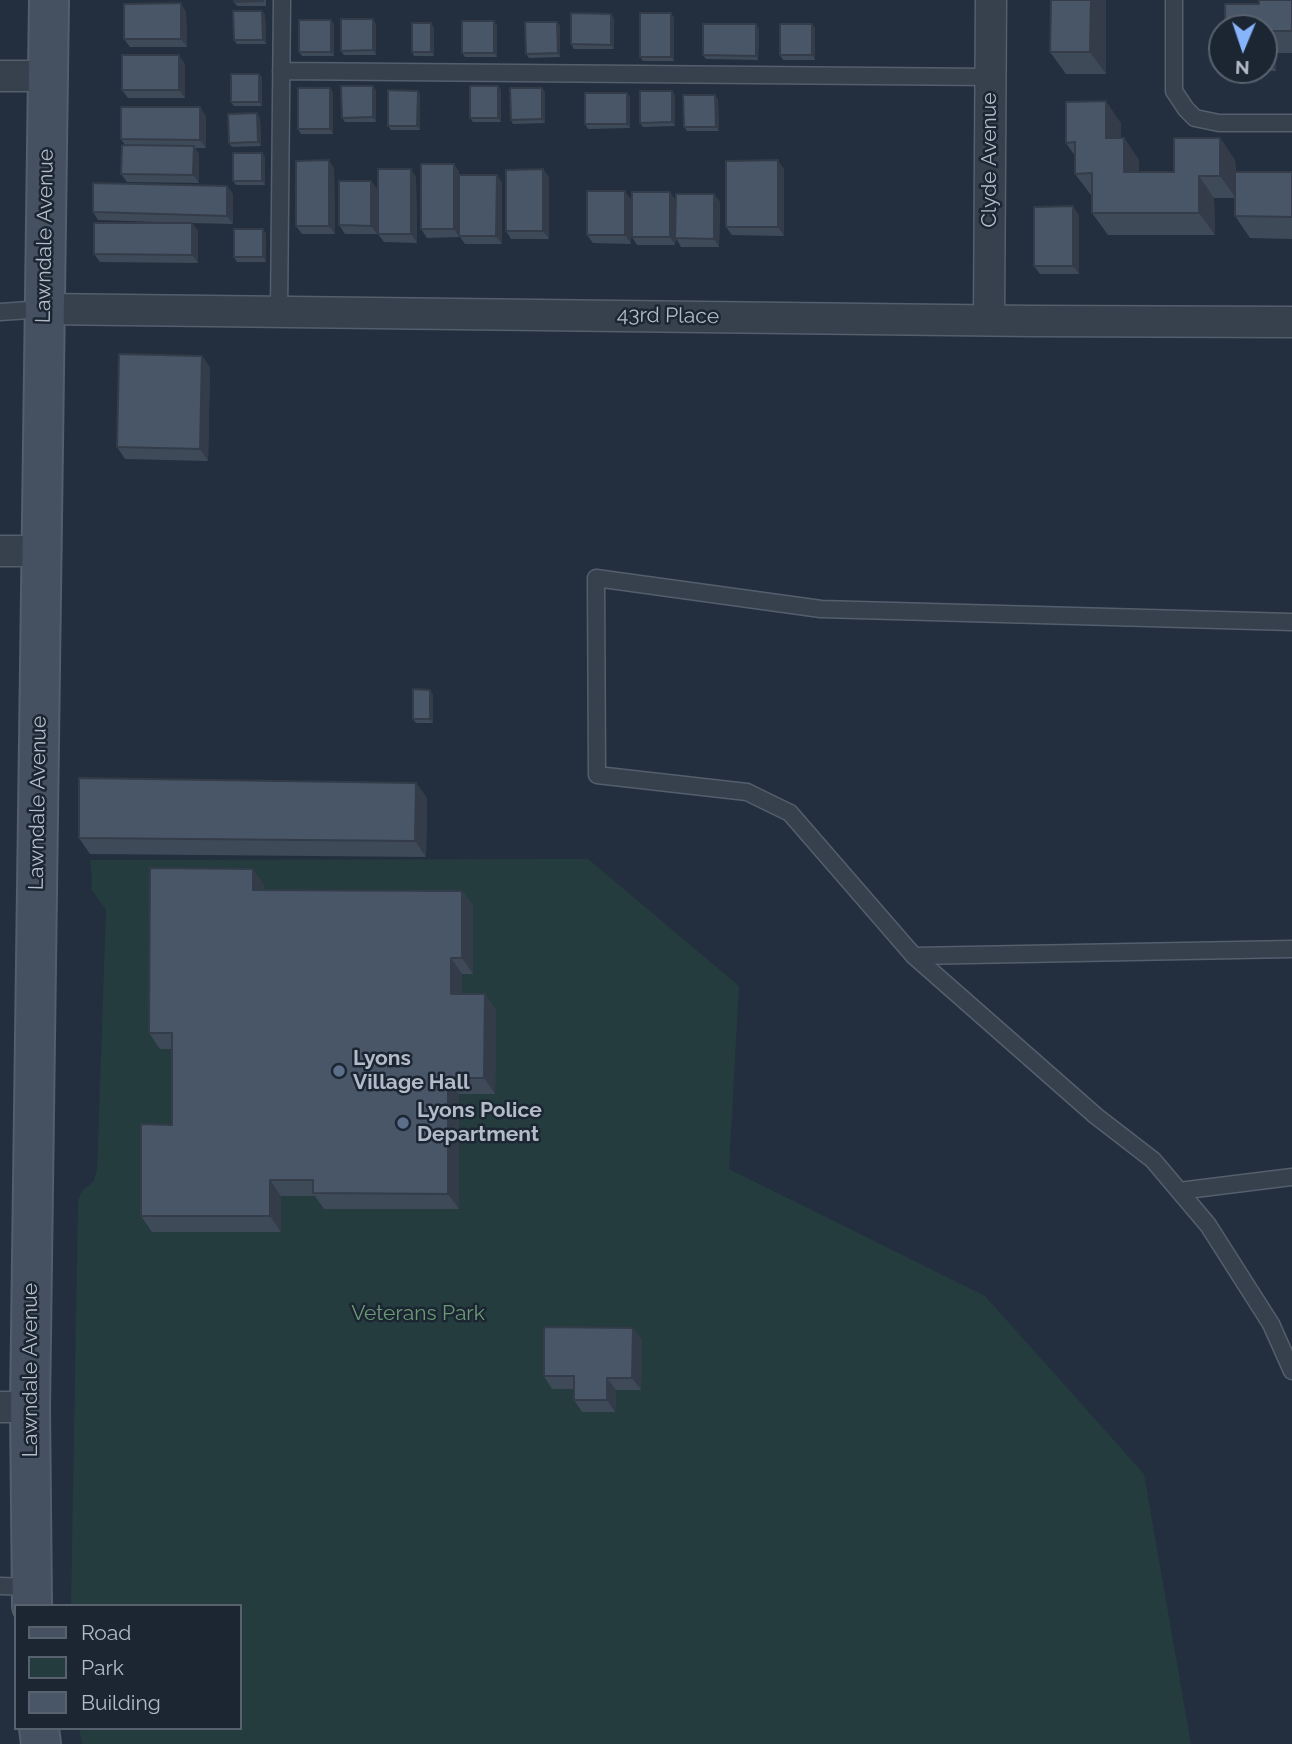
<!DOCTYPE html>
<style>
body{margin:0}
#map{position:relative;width:1292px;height:1744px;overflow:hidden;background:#232f3e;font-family:Raleway,sans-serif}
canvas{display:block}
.legend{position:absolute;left:14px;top:1604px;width:228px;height:126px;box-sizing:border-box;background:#1c2633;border:2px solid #58626f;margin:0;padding:9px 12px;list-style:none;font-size:21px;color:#b3bbc9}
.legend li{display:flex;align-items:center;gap:14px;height:35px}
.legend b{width:35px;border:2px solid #58626f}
.north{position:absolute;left:1208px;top:14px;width:70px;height:70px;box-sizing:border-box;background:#1c2633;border:2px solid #58626f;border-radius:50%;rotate:182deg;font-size:19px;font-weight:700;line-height:28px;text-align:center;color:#b3bbc9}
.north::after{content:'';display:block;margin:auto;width:24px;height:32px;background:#87b4fa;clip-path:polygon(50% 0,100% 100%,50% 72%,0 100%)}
</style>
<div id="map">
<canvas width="1292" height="1744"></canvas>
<ul class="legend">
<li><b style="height:9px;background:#455061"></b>Road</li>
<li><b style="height:19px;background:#253c3f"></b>Park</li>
<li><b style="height:19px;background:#495667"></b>Building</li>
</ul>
<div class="north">N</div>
</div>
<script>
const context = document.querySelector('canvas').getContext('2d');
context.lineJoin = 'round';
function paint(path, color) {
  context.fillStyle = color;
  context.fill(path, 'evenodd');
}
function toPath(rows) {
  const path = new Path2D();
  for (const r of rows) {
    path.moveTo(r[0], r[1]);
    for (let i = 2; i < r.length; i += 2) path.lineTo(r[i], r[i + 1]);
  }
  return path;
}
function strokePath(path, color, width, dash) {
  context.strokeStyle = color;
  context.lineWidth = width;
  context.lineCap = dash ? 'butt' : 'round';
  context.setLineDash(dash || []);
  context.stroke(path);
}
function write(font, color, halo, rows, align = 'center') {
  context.font = font + ' Raleway,sans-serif';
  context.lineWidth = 5;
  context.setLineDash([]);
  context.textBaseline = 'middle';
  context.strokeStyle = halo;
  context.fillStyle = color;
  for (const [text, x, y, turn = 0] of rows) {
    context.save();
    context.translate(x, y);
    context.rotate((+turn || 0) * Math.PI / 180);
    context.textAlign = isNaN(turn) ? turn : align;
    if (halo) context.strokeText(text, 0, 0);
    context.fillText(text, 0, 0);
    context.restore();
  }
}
paint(toPath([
 [588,859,739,986,729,1169,985,1296,1144,1474,1191,1744,82,1744,79,1728,240,1728,240,1606,71,1606,78,1201,82,1191,94,1181,97,1170,106,910,91,889,92,881,90,860]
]), '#253c3f');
const lane = toPath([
 [1174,0,1174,91,1186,109,1195,118,1219,123,1292,123],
 [281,71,991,77],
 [0,312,44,309],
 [279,312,282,0],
 [1292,622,821,609,596,578,597,775,747,792,790,813,914,956,1096,1116,1153,1160,1208,1225,1271,1324,1292,1371],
 [914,956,1292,949],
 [1179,1191,1292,1177],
 [0,1586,32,1587]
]);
const street = toPath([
 [0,76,48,76],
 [44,309,1032,321,1292,322],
 [989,320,991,0],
 [0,551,42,551],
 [0,1407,30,1407]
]);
const secondary = toPath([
 [32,1606,30,1407,49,0],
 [39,1728,41,1744]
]);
strokePath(lane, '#555e6c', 19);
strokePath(street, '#555e6c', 33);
strokePath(secondary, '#555e6c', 42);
strokePath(lane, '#37414e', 16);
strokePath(street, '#37414e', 30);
strokePath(secondary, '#455061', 38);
paint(toPath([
 [266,0,266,6,237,6,234,2],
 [1051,0,1106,0,1106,74,1066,74,1050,52],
 [1292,0,1292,53,1276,53,1276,71,1250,70,1264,70,1264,28,1259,4],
 [262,11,265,15,266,44,237,44,234,40],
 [186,12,187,47,130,47,124,39],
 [674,17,674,61,643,61,640,57],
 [614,18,614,49,574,49,571,44],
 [557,22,560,26,560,57,529,58,526,54],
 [334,24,334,56,302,56,299,52],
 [376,24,376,55,344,55,341,51],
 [812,24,815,28,815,60,783,60,780,55],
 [497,25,497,57,465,57,462,53],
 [434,28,434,56,414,56,412,52],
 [759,29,758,60,706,59,703,55],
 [185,64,185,98,128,98,122,90],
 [259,74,262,78,262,106,234,106,231,102],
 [498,86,501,90,501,122,473,122,470,118],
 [542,88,545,92,545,123,513,124,511,120],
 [376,90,376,122,345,122,342,118],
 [418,91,420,95,420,130,391,130,388,126],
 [333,92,333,134,301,134,298,129],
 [627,93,630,97,630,128,588,129,585,124],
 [675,95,675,126,643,127,640,123],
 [718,99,719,131,687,131,684,127],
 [257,113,260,118,261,146,232,147,229,143],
 [206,116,206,148,195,148,199,154,199,183,127,182,121,174,125,145,121,139],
 [1121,123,1121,138,1124,138,1139,160,1139,172,1174,172,1220,138,1235,160,1236,172,1292,172,1292,239,1250,238,1235,216,1235,198,1214,198,1215,235,1108,235,1092,213,1092,195,1091,195,1075,174,1075,156,1066,143],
 [262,153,265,157,265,185,236,185,233,181],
 [454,164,459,172,459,175,497,175,502,183,502,244,465,244,460,237,427,238,421,229],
 [334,168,335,234,302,234,296,226],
 [543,169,549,178,549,239,511,239,506,231],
 [784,169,784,236,732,235,726,227],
 [416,177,417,243,384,242,378,234],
 [371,181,377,189,377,234,345,234,339,225],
 [227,186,233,194,233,224,192,223,198,231,198,263,100,262,94,254,189,223,98,220,93,212],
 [714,194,720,202,719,247,681,247,676,238,675,245,637,245,632,237,676,201],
 [631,199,631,244,593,243,587,235],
 [1079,215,1079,274,1040,274,1034,266],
 [266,233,266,262,237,262,234,257],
 [202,356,210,368,208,461,125,459,117,447],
 [433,694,433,723,416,723,413,719],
 [416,783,427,798,426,857,90,854,79,838],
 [264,885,264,890,462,891,473,906,473,974,462,974,462,994,485,994,496,1010,495,1094,459,1094,459,1209,324,1209,315,1196,281,1196,281,1232,152,1232,141,1216,172,1125,172,1049,160,1049,149,1033],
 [633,1328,642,1340,641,1390,616,1390,615,1412,582,1412,574,1400,574,1389,552,1389,544,1376]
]), '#3f4a59');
paint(toPath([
 [1091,0,1106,0,1106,74,1090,52],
 [181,3,186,12,187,47,181,39],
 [262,11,265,15,266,44,263,40],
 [671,13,674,17,674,61,671,57],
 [611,14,614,18,614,49,611,45],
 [373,19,376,24,376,55,373,50],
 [331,20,334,24,334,56,331,52],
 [494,21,497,25,497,57,494,53],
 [557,22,560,26,560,57,558,53],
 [431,23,434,28,434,56,431,52],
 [756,24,759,29,758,60,756,56],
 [812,24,815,28,815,60,812,55],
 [1264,36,1276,53,1276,71,1264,54],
 [179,55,185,64,185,98,179,90],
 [259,74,262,78,262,106,259,102],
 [373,86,376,90,376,122,373,117],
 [498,86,501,90,501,122,498,118],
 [330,88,333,92,333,134,330,129],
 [542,88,545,92,545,123,542,119],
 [418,91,420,95,420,130,417,126],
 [672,91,675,95,675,126,672,122],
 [627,93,630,97,630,128,627,124],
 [715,95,718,99,719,131,716,127],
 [1106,101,1121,123,1121,160,1106,138],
 [200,107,206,116,206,148,200,140],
 [257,113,260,118,261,146,258,142],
 [1124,138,1139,160,1139,193,1124,172],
 [1220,138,1235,160,1236,198,1220,176],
 [194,146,199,154,199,183,193,175],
 [262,153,265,157,265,185,262,181],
 [329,160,334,168,335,234,329,226],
 [778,160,784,169,784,236,778,227],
 [454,164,459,172,460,238,454,229],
 [411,169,416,177,417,243,411,234],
 [543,169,549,178,549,239,543,231],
 [497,175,502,183,502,244,496,236],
 [1199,176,1214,198,1215,235,1199,213],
 [371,181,377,189,377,234,371,226],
 [227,186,233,194,233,224,227,216],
 [625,191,631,199,631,244,625,235],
 [670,192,676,201,675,245,670,237],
 [714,194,720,202,719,247,714,239],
 [1073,206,1079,215,1079,274,1073,266],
 [192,223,198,231,198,263,192,255],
 [263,229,266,233,266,262,263,257],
 [202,356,210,368,208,461,200,449],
 [430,690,433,694,433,723,430,719],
 [416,783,427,798,426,857,415,841],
 [253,869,264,885,264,905,253,890],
 [462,891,473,906,473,974,462,958],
 [451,958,462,974,462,1009,451,994],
 [485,994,496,1010,495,1094,484,1078],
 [448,1078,459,1094,459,1209,448,1194],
 [270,1180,281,1196,281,1232,270,1216],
 [633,1328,642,1340,641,1390,632,1378],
 [607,1378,616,1390,615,1412,607,1400]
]), '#333c48');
const building = toPath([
 [234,0,263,0,263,1,234,2,234,0],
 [1051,0,1091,0,1090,52,1050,52,1051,0],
 [1259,0,1292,0,1292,31,1264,31,1264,28,1225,28,1225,4,1259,4,1259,0],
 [181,3,181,39,124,39,124,4,181,3],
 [233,11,262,11,263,40,234,40,233,11],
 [571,13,611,14,611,45,571,44,571,13],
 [640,13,671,13,671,57,640,57,640,13],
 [341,19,373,19,373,50,341,51,341,19],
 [299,20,331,20,331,52,299,52,299,20],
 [462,21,494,21,494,53,462,53,462,21],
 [525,22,557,22,558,53,526,54,525,22],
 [412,23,431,23,431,52,412,52,412,23],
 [703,24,756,24,756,56,703,55,703,24],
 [780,24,812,24,812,55,780,55,780,24],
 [122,55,179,55,179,90,122,90,122,55],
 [231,74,259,74,259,102,231,102,231,74],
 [341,86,373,86,373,117,342,118,341,86],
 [470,86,498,86,498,118,470,118,470,86],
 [298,88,330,88,330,129,298,129,298,88],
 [510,88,542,88,542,119,511,120,510,88],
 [388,90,418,91,417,126,388,126,388,90],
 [640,91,672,91,672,122,640,123,640,91],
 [585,93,627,93,627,124,585,124,585,93],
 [683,95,715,95,716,127,684,127,683,95],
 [1106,101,1106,138,1124,138,1124,172,1174,172,1174,138,1220,138,1220,176,1199,176,1199,213,1092,213,1092,173,1075,174,1075,142,1066,143,1066,102,1106,101],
 [121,107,200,107,200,140,121,139,121,107],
 [257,113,258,142,229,143,228,114,257,113],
 [122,145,194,146,193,175,121,174,122,145],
 [233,153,262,153,262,181,233,181,233,153],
 [329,160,329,226,296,226,296,161,329,160],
 [778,160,778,227,726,227,726,161,778,160],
 [421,164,454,164,454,229,421,229,421,164],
 [378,169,411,169,411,234,378,234,378,169],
 [543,169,543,231,506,231,506,170,543,169],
 [1235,172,1292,172,1292,217,1235,216,1235,172],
 [459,175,497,175,496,236,459,236,459,175],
 [339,181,371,181,371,226,339,225,339,181],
 [93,183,227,186,227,216,93,212,93,183],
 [587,191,625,191,625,235,587,235,587,191],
 [632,192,670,192,670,237,632,237,632,192],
 [676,194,714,194,714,239,675,238,676,194],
 [1073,206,1073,266,1034,266,1034,207,1073,206],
 [94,223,192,223,192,255,94,254,94,223],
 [234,229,263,229,263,257,234,257,234,229],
 [119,354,202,356,200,449,117,447,119,354],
 [413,689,430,690,430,719,413,719,413,689],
 [79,778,416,783,415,841,79,838,79,778],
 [150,868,253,869,253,890,462,891,462,958,451,958,451,994,485,994,484,1078,448,1078,448,1194,313,1193,313,1180,270,1180,270,1216,141,1216,141,1124,172,1125,172,1033,149,1033,150,868],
 [544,1327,633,1328,632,1378,607,1378,607,1400,574,1400,574,1376,544,1376,544,1327]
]);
paint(building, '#495667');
strokePath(building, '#333c48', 2);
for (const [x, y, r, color] of [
 [339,1071,7,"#5c6f8a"],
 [403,1123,7,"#5c6f8a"]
]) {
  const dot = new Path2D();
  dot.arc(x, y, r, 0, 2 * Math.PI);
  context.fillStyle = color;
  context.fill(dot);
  strokePath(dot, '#1c2633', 2.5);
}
write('21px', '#b3bbc9', '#1c2633', [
 ["Clyde Avenue",990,160,-90],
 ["Lawndale Avenue",45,236,-89],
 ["43rd Place",668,316,1],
 ["Lawndale Avenue",38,803,-89],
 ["Lawndale Avenue",31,1370,-90]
]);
write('bold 21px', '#b3bbc9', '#1c2633', [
 ["Lyons",353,1059],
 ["Village Hall",353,1083],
 ["Lyons Police",417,1111],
 ["Department",417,1135]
], 'left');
write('21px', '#6a9a74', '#1c2633', [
 ["Veterans Park",418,1314]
]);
</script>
